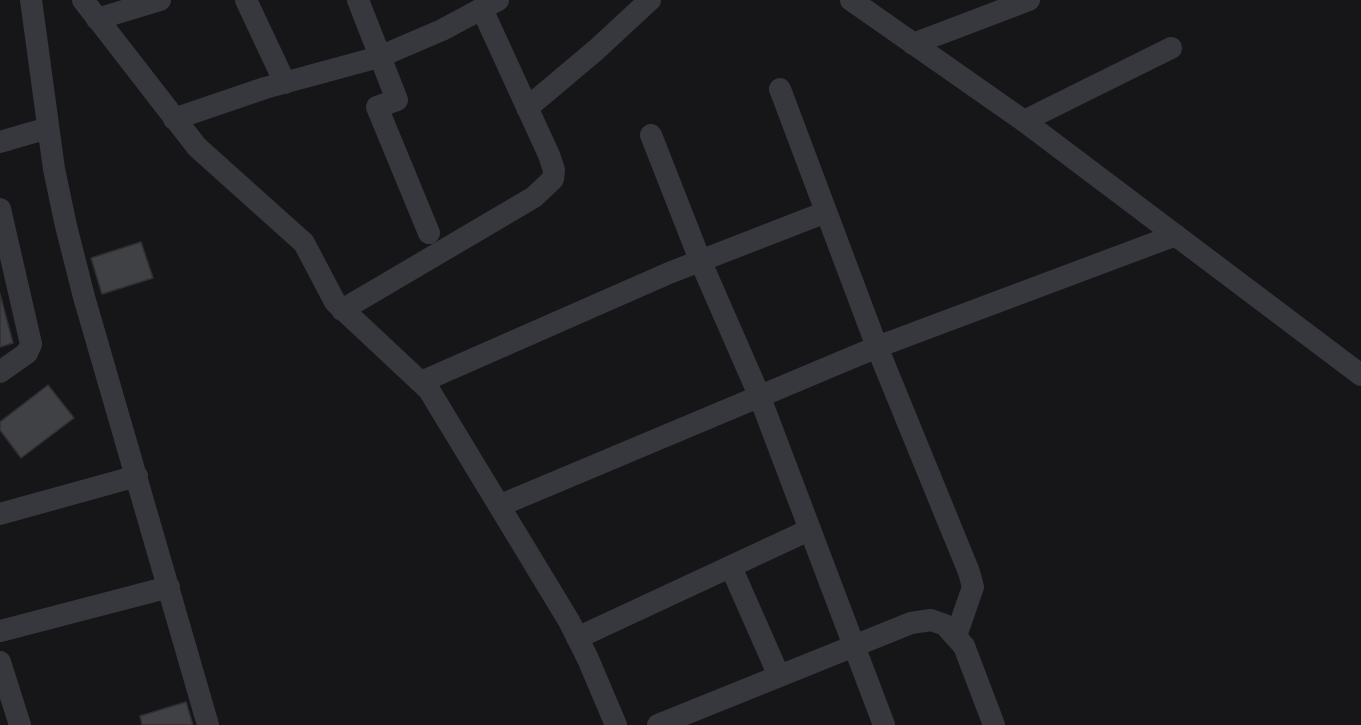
<!DOCTYPE html>
<style>
body{margin:0}
canvas{display:block;background:#161618}
</style>
<canvas width="1361" height="725"></canvas>
<script>
const context = document.querySelector('canvas').getContext('2d');
context.lineJoin = 'round';
function paint(path, color) {
  context.fillStyle = color;
  context.fill(path, 'evenodd');
}
function toPath(rows) {
  const path = new Path2D();
  for (const r of rows) {
    path.moveTo(r[0], r[1]);
    for (let i = 2; i < r.length; i += 2) path.lineTo(r[i], r[i + 1]);
  }
  return path;
}
function strokePath(path, color, width, dash) {
  context.strokeStyle = color;
  context.lineWidth = width;
  context.lineCap = dash ? 'butt' : 'round';
  context.setLineDash(dash || []);
  context.stroke(path);
}
const building = toPath([
 [141,242,153,278,102,294,91,258,141,242],
 [0,294,13,343,0,347,0,294],
 [48,385,74,418,21,458,0,430,0,422,48,385],
 [186,702,193,725,142,725,140,716,186,702]
]);
paint(building, '#404145');
strokePath(building, '#303034', 1.5);
strokePath(toPath([
 [31,0,54,169,66,226,84,297,208,725],
 [83,0,197,147,304,243,335,302,429,390,569,621,588,659,616,725],
 [246,0,285,83],
 [358,0,397,100,377,107,429,233],
 [851,0,1024,121,1361,375],
 [97,19,160,0],
 [913,44,1029,0],
 [780,89,877,347,969,572,973,587,956,636],
 [527,108,596,50,650,0],
 [174,119,265,88,379,57,442,30,498,0],
 [1024,121,1171,48],
 [651,135,700,260,759,395,884,725],
 [0,142,48,128],
 [0,209,31,344,27,353,0,372],
 [342,310,534,197,553,179,554,170,549,155,482,9],
 [421,382,669,273,826,212],
 [501,505,877,347,1176,235],
 [0,514,137,476],
 [731,567,779,676],
 [0,631,169,587],
 [577,638,809,530],
 [0,662,20,725],
 [658,725,911,623,931,620,945,625,964,646,994,725]
]), '#37383d', 22);
</script>
